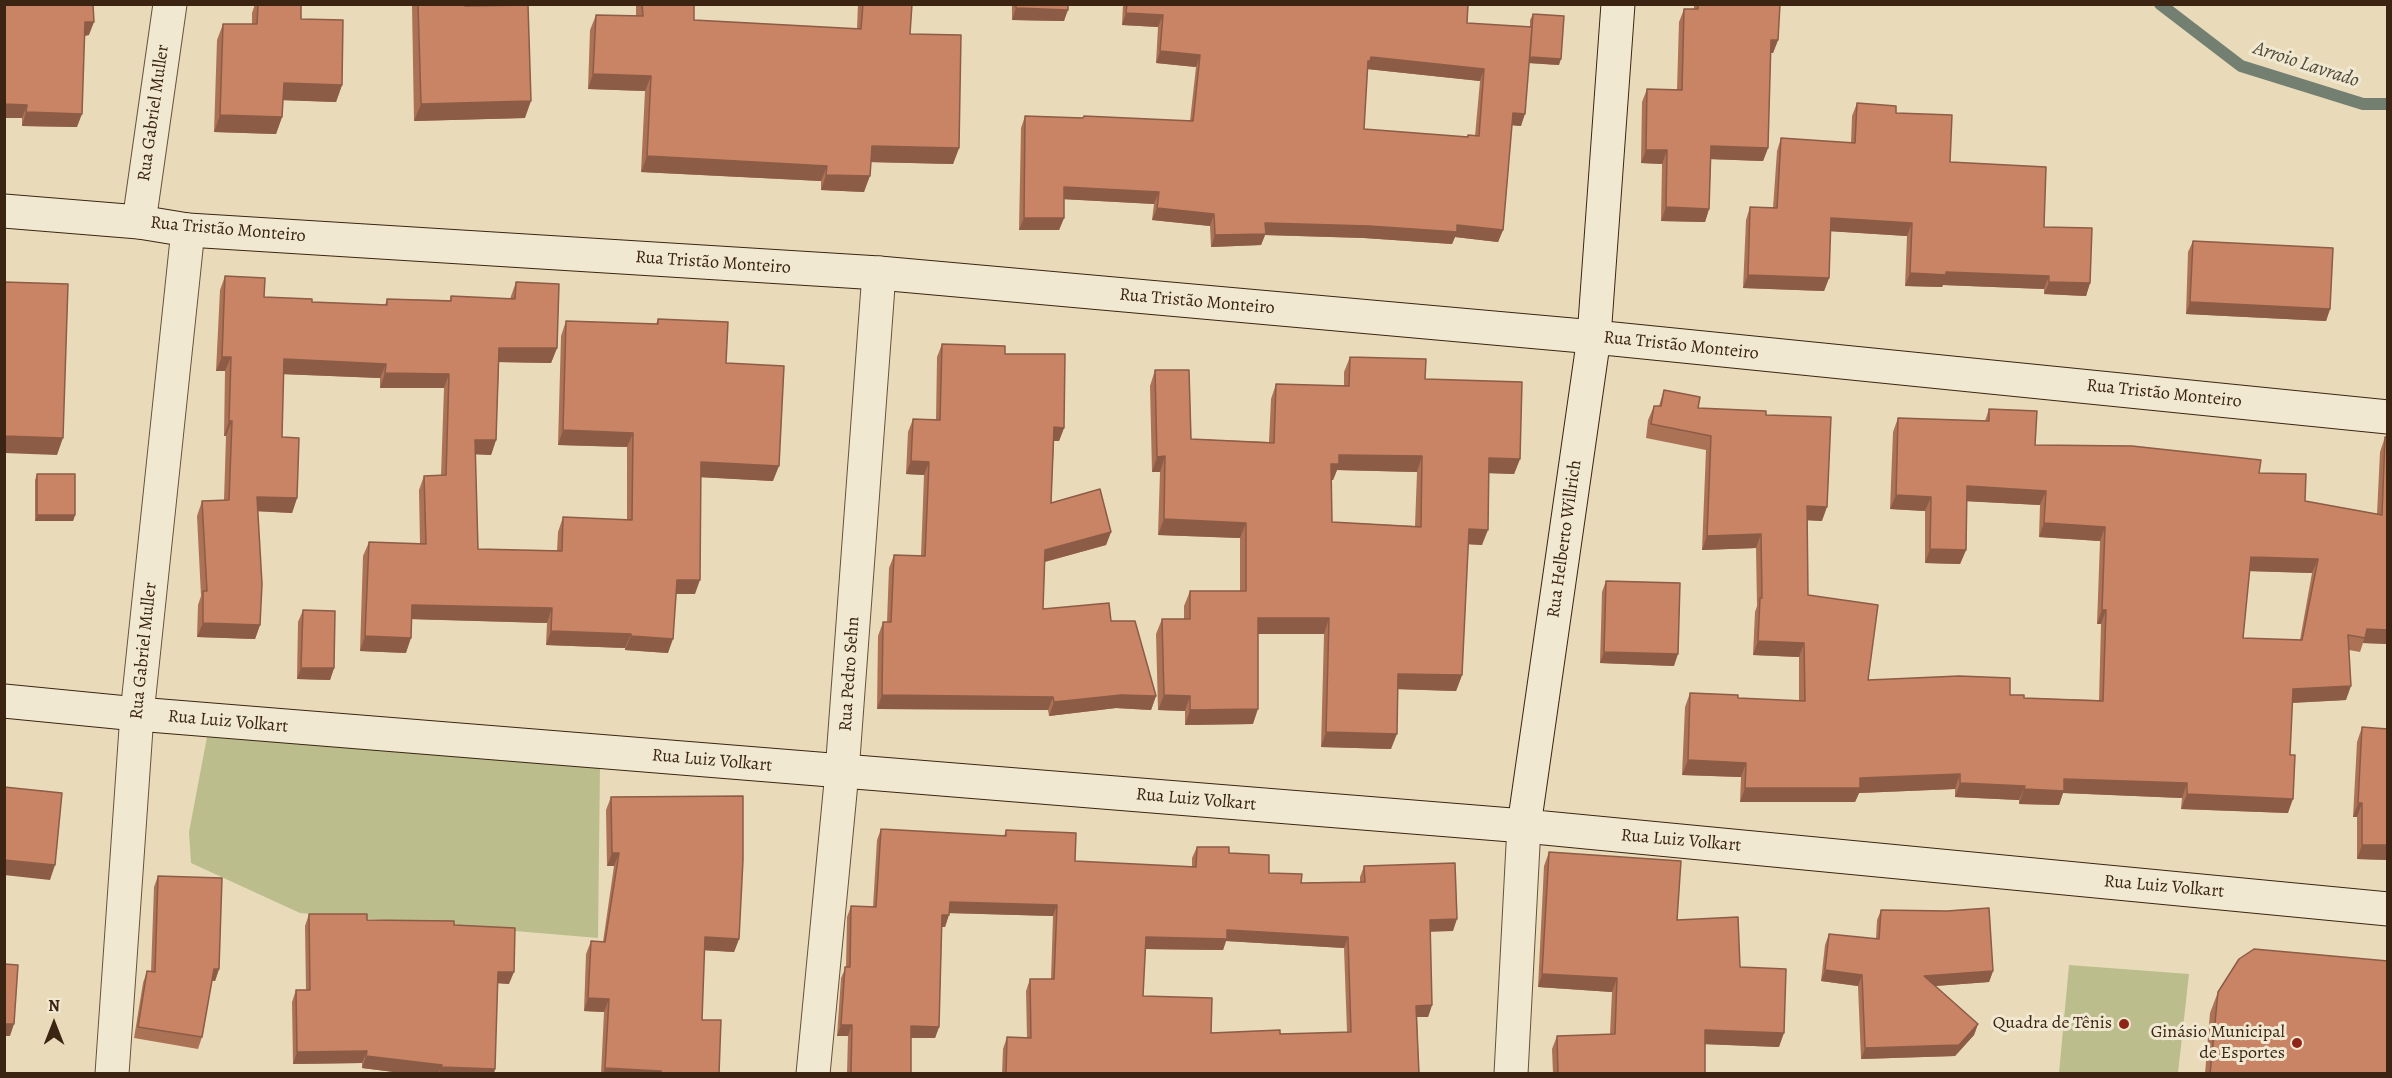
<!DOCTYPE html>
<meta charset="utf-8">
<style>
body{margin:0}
#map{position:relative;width:2392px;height:1078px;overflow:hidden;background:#e9dbb9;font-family:Alegreya,serif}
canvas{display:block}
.frame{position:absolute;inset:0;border:6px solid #3b2512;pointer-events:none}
.north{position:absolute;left:24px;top:994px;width:60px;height:60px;-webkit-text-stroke:4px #f1e8d2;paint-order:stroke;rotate:0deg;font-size:16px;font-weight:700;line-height:24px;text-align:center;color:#3b2512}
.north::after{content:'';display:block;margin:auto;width:21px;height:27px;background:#3b2512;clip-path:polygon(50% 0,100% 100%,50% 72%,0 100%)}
</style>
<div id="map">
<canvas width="2392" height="1078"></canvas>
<div class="frame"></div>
<div class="north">N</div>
</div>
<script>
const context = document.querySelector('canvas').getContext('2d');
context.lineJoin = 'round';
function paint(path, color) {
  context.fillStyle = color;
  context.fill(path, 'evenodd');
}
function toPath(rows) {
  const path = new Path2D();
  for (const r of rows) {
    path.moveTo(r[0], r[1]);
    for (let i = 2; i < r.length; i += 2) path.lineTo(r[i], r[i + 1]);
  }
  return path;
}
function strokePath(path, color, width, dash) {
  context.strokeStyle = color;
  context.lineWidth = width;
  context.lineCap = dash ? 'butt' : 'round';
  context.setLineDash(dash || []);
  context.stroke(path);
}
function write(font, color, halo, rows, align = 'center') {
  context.font = font + ' Alegreya,serif';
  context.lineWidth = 6;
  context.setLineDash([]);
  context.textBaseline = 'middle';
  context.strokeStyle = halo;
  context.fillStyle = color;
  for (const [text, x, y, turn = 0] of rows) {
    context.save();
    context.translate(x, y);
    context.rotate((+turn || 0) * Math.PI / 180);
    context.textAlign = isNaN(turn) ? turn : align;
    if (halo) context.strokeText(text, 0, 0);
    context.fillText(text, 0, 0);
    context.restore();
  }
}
paint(toPath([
 [207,737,600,766,598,938,300,913,191,863,189,832],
 [2069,965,2189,974,2178,1073,2059,1073]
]), '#bbbe8c');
strokePath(toPath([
 [2160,4,2241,66,2363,104,2388,104]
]), '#727f71', 12);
const street = toPath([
 [139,222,170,4],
 [112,1074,137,714,188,230],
 [813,1074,842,772,879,273],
 [1511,1074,1524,826]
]);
const secondary = toPath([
 [4,211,139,222,188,230,879,273,1594,337,2388,417],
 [4,701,137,714,1524,826,2388,909],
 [1524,826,1594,337,1618,4]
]);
strokePath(street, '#66523c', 35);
strokePath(secondary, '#3b2512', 35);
strokePath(street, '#f1e8d2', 33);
strokePath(secondary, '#f1e8d2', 33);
paint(toPath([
 [4,4,89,35,85,36,77,127,22,126,22,118],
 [255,4,301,4,301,19,342,85,336,102,283,100,282,117,276,134,214,132,217,40,223,24,252,24,252,13],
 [369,4,465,4,525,118,414,121,412,6,369,6],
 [636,4,694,4,694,20,857,29,858,4,912,4,910,34,959,148,953,164,871,162,864,192,821,190,821,181,641,172,645,91,588,89,590,30,596,15,636,16],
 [1012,4,1068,4,1064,21,1012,20],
 [1123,4,1468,4,1467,23,1530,27,1530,20,1533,14,1559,65,1529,63,1521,126,1512,125,1503,230,1498,242,1455,237,1452,244,1364,238,1265,235,1261,245,1211,247,1210,226,1152,220,1154,204,1064,199,1064,218,1059,230,1019,230,1021,128,1025,116,1083,118,1084,116,1190,121,1196,67,1156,63,1158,27,1122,25],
 [1367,69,1480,81,1475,136,1468,135,1467,137,1364,129],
 [1694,4,1780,4,1778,40,1773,53,1770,53,1768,148,1763,161,1711,159,1709,209,1705,222,1661,221,1662,164,1641,163,1642,102,1647,89,1677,90,1679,22,1684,9,1694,9],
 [1857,103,1896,113,1950,162,2044,227,2090,283,2086,296,2044,294,2044,289,1943,285,1942,287,1905,286,1907,236,1830,231,1829,278,1824,291,1743,288,1746,220,1750,207,1773,208,1777,151,1781,138,1851,143,1852,116],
 [2193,241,2330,309,2326,321,2186,314,2188,252],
 [225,276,264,297,312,302,385,305,387,299,450,300,451,296,510,299,516,282,557,348,551,363,499,362,496,440,491,455,475,454,478,549,557,551,558,532,563,517,627,520,627,447,558,445,561,336,566,321,656,324,658,319,726,363,773,481,701,477,695,594,676,594,668,653,625,650,625,648,546,645,547,623,412,619,406,653,360,651,363,556,369,542,420,544,419,490,424,476,441,476,444,388,380,388,380,378,283,374,282,437,297,498,292,513,258,511,260,625,255,639,197,637,198,605,201,596,197,516,202,501,224,500,226,436,224,436,225,371,216,371,220,290],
 [942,344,1005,354,1064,428,1059,441,1054,441,1051,503,1111,532,1106,545,1045,562,1043,609,1111,621,1156,696,1151,710,1116,708,1049,716,1048,710,877,709,878,636,883,622,887,622,889,568,894,555,921,556,924,475,906,474,908,432,913,419,936,420,937,357],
 [1350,357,1425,379,1520,459,1514,474,1489,473,1482,545,1468,544,1462,675,1456,691,1398,689,1391,749,1321,747,1324,634,1258,634,1253,724,1185,725,1185,711,1158,710,1156,634,1162,619,1184,619,1184,606,1190,591,1240,591,1240,538,1158,535,1160,472,1152,472,1150,386,1155,370,1191,439,1269,442,1271,399,1276,384,1344,386,1344,372],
 [1337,470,1417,472,1415,526,1332,522,1331,479,1333,480],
 [1664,390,1698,408,1766,415,1822,521,1807,520,1808,595,1868,680,2010,695,2024,698,2099,700,2101,624,2097,624,2100,541,2039,537,2040,505,1967,501,1966,550,1960,564,1925,563,1925,511,1890,509,1893,432,1898,418,1985,421,1989,409,2035,445,2259,473,2305,501,2377,514,2380,452,2385,437,2388,644,2363,643,2360,652,2349,650,2346,700,2292,703,2288,813,2181,809,2182,798,2063,793,2059,805,2019,804,2019,800,1955,797,1955,789,1859,793,1855,802,1740,802,1741,777,1682,775,1685,707,1690,693,1738,698,1799,701,1799,657,1753,655,1755,612,1757,606,1756,548,1702,550,1706,450,1646,438,1648,420,1654,406,1659,406],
 [2249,571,2312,573,2300,640,2243,638],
 [37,474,75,515,73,521,35,521,35,480],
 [1606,581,1674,666,1600,663,1602,592],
 [303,610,334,668,330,680,297,679,298,622],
 [2362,727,2388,860,2357,859,2357,817,2353,817,2357,742],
 [611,797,739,939,734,952,704,950,702,1020,719,1074,601,1074,604,1012,584,1011,586,954,591,941,603,942,614,866,607,866,606,810],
 [881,829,1004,836,1006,830,1075,861,1192,867,1192,858,1197,847,1229,853,1269,873,1301,883,1360,882,1360,877,1364,866,1453,931,1430,931,1432,1005,1428,1017,1417,1017,1419,1074,1002,1074,1003,1049,1007,1037,1027,1038,1026,991,1030,979,1051,979,1053,916,949,913,945,927,942,927,939,1027,935,1038,911,1038,911,1074,847,1074,848,1036,837,1036,841,978,846,967,847,917,851,906,873,907,877,840],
 [1226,941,1344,948,1347,1032,1280,1034,1211,1033,1143,996,1145,949,1223,950],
 [1549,852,1677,920,1740,967,1779,1047,1705,1044,1705,1074,1553,1074,1552,1049,1557,1036,1610,1034,1612,992,1538,987,1544,866],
 [158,876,219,969,215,981,212,981,202,1037,198,1049,134,1038,143,983,147,971,151,972,154,887],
 [1881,910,1993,971,1989,982,1935,986,1978,1024,1974,1035,1955,1056,1861,1059,1858,986,1821,981,1825,945,1829,934,1876,939,1877,920],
 [309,914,367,920,454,925,509,984,498,983,494,1074,410,1074,362,1068,362,1063,293,1064,292,1002,296,990,306,990,305,926],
 [2218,992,2388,1074,2205,1074,2210,1013]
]), '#ac7256');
paint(toPath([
 [370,4,412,4,412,6,369,6],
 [1016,8,1068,10,1064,21,1012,20],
 [1126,13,1163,15,1158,27,1122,25],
 [85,22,94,22,89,35,81,36],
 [1771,40,1778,40,1773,53,1766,53],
 [1160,51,1200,55,1196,67,1156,63],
 [1371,57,1484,69,1480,81,1367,69,1368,61],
 [1530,57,1561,59,1559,65,1528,63],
 [593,74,651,76,645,91,588,89],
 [284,83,342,85,336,102,277,100],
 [531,101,525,118,414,121,421,104],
 [4,104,27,105,22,118,4,118],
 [26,112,82,114,77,127,22,126],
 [1513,113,1525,114,1521,126,1509,125],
 [220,115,282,117,276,134,214,132],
 [872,146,959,148,953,164,866,162],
 [1711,146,1768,148,1763,161,1706,159],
 [1646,150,1667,150,1662,164,1641,163],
 [647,156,827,166,821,181,641,172],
 [826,175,870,176,864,192,821,190],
 [1064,187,1159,192,1154,204,1060,199],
 [1666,207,1709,209,1705,222,1661,221],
 [1157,208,1214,214,1210,226,1152,220],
 [1024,218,1064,218,1059,230,1019,230],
 [1831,218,1912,223,1907,236,1826,231],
 [1265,223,1457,225,1503,230,1498,242,1455,237,1452,244,1364,238,1265,235,1261,245,1211,247,1215,235],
 [1946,272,2049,276,2044,289,1943,285,1942,287,1905,286,1910,273],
 [1748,275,1829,278,1824,291,1743,288],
 [2049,282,2090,283,2086,296,2044,294],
 [2190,302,2330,309,2326,321,2186,314],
 [499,348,557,348,551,363,494,362],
 [222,357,231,357,225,371,216,371],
 [284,359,386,364,380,378,279,374],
 [385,373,449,374,444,388,380,388],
 [229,421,232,421,226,436,224,436],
 [1054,427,1064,428,1059,441,1049,441],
 [563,430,633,433,627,447,558,445],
 [4,436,63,438,57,455,4,453],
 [475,440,496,440,491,455,469,454],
 [1339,455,1422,456,1417,472,1337,470,1333,480,1325,479,1331,464],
 [1165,456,1160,472,1152,472,1157,457],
 [1489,458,1520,459,1514,474,1484,473],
 [911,461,929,462,924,475,906,474],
 [701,462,779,466,773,481,696,477],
 [1967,486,2046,491,2040,505,1962,501],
 [1896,495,1931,497,1925,511,1890,509],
 [257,497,297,498,292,513,252,511],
 [1807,506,1827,507,1822,521,1801,520],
 [37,515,75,515,73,521,35,521],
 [1164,519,1246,523,1240,538,1158,535],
 [2044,523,2105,527,2100,541,2039,537],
 [1469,529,1488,530,1482,545,1464,544],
 [1111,532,1106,545,1040,563,1045,550],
 [1761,534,1756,548,1702,550,1707,536],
 [1930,549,1966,550,1960,564,1925,563],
 [2251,557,2318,559,2312,573,2246,571],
 [677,580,700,580,695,594,671,594],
 [412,605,552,608,547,623,407,619],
 [2102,610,2106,610,2101,624,2097,624],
 [1258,618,1329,618,1324,634,1253,634],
 [203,623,260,625,255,639,197,637],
 [2367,629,2388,630,2388,644,2363,643],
 [551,631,631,634,625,648,546,645],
 [365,636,411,638,406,653,360,651],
 [631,636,673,639,668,653,625,650],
 [1758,641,1804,643,1799,657,1753,655],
 [1604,652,1678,654,1674,666,1600,663],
 [301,668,334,668,330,680,297,679],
 [1398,674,1462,675,1456,691,1393,689],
 [2351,686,2346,700,2287,703,2293,689],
 [882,695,1053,697,1048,710,877,709],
 [1121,695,1156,696,1151,710,1116,708,1049,716,1054,702],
 [1164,695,1190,696,1185,711,1158,710],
 [1258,709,1253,724,1185,725,1190,710],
 [1326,732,1397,734,1391,749,1321,747],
 [1688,760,1746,763,1741,777,1682,775],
 [1960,774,1955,789,1859,793,1855,802,1740,802,1745,788,1860,778],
 [2064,779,2187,783,2182,798,2063,793,2059,805,2019,804,2024,789],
 [1960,783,2025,786,2019,800,1955,797],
 [2187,794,2293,799,2288,813,2181,809],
 [2358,803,2362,803,2357,817,2353,817],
 [2362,845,2388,845,2388,860,2357,859],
 [612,853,619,853,614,866,607,866],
 [4,860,55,865,50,880,4,875],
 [950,902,1057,905,1053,916,946,913],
 [942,915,949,915,945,927,938,926],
 [1457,919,1453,931,1426,932,1430,920],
 [1227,930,1348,937,1344,948,1226,941,1223,950,1142,949,1146,937],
 [705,937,739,939,734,952,700,950],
 [214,969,219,969,215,981,210,980],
 [1825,970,1862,975,1858,986,1821,981],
 [1993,971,1989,982,1921,987,1924,976],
 [498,972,514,972,509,984,494,983],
 [1542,974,1617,978,1612,992,1538,987],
 [588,998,609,999,604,1012,584,1011],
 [1432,1005,1428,1017,1412,1017,1416,1006],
 [4,1024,14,1024,10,1036,4,1036],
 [1978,1024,1974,1035,1955,1056,1861,1059,1865,1048],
 [841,1025,852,1025,848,1036,837,1036],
 [911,1026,939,1027,935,1038,907,1038],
 [1705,1030,1784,1033,1779,1047,1700,1044],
 [367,1051,362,1063,293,1064,297,1052],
 [366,1056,442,1065,438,1074,410,1074,362,1068],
 [441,1067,495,1069,494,1074,439,1074],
 [605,1068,661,1071,660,1074,603,1074]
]), '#8c5c46');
const building = toPath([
 [4,4,93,4,94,22,85,22,82,114,26,112,27,105,4,104,4,4],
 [258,4,301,4,301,19,343,20,342,85,284,83,282,117,220,115,223,24,257,24,258,4],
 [418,4,465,4,465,6,528,5,531,101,421,104,418,4],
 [642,4,694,4,694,20,861,29,863,4,912,4,910,34,961,35,959,148,872,146,870,176,826,175,827,166,647,156,651,76,593,74,596,15,643,16,642,4],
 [1016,4,1068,4,1068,10,1016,8,1016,4],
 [1127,4,1468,4,1467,23,1532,27,1525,114,1513,113,1503,230,1457,225,1457,232,1369,226,1265,223,1266,234,1215,235,1214,214,1157,208,1159,192,1064,187,1064,218,1024,218,1025,116,1083,118,1084,116,1193,121,1200,55,1160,51,1163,15,1126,13,1127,4],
 [1371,57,1484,69,1479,136,1468,135,1468,137,1364,129,1368,61,1370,61,1371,57],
 [1698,4,1780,4,1778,40,1771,40,1768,148,1711,146,1709,209,1666,207,1667,150,1646,150,1647,89,1682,90,1684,9,1698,9,1698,4],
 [1533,14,1564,16,1561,59,1530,57,1533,14],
 [1857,103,1896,106,1896,113,1952,115,1950,162,2046,167,2044,227,2092,228,2090,283,2049,282,2049,276,1946,272,1946,275,1910,273,1912,223,1831,218,1829,278,1748,275,1750,207,1777,208,1781,138,1855,143,1857,103],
 [2193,241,2333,248,2330,309,2190,302,2193,241],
 [225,276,265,278,264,297,312,299,312,302,387,305,387,299,451,301,451,296,515,299,516,282,559,284,557,348,499,348,496,440,475,440,478,549,562,551,563,517,632,520,633,433,563,430,566,321,658,324,658,319,728,322,726,363,784,366,779,466,701,462,700,580,677,580,673,639,631,636,631,634,551,631,552,608,412,605,411,638,365,636,369,542,426,544,424,476,446,475,449,374,385,373,386,364,284,359,282,437,299,438,297,498,257,497,262,584,260,625,203,623,203,591,207,591,202,501,229,500,232,421,229,421,231,357,222,357,225,276],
 [4,282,68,284,63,438,4,436,4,282],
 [942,344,1005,346,1005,354,1065,354,1064,428,1054,427,1051,503,1100,489,1111,532,1045,550,1043,609,1109,603,1111,621,1135,621,1156,696,1121,695,1054,702,1053,697,882,695,883,622,891,622,894,555,925,556,929,462,911,461,913,419,940,420,942,344],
 [1350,357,1426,359,1425,379,1522,382,1520,459,1489,458,1488,530,1469,529,1462,675,1398,674,1397,734,1326,732,1329,618,1258,618,1258,709,1190,710,1190,696,1164,695,1162,619,1190,619,1190,591,1246,591,1246,523,1164,519,1165,456,1157,457,1155,370,1189,370,1191,439,1274,443,1276,384,1349,386,1350,357],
 [1339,455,1422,456,1421,527,1332,522,1331,464,1339,464,1339,455],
 [1664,390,1700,397,1698,408,1766,411,1766,415,1831,417,1827,507,1807,506,1808,595,1878,605,1868,680,1959,676,2010,678,2010,695,2024,695,2024,698,2103,701,2106,610,2102,610,2105,527,2044,523,2046,491,1967,486,1966,550,1930,549,1931,497,1896,495,1898,418,1989,421,1989,409,2037,411,2035,445,2132,446,2261,460,2259,473,2306,474,2305,501,2382,515,2385,437,2388,437,2388,630,2367,629,2365,638,2348,635,2351,686,2293,689,2290,755,2295,755,2293,799,2187,794,2187,783,2064,779,2064,791,2024,789,2025,786,1960,783,1960,774,1860,778,1860,788,1745,788,1746,763,1688,760,1690,693,1738,695,1738,698,1805,701,1804,643,1758,641,1760,598,1762,598,1761,534,1707,536,1711,436,1651,424,1654,406,1661,406,1664,390],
 [2251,557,2318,559,2302,640,2243,638,2251,557],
 [37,474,75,474,75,515,37,515,37,474],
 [1606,581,1680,583,1678,654,1604,652,1606,581],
 [303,610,335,611,334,668,301,668,303,610],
 [2362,727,2388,729,2388,845,2362,845,2362,803,2358,803,2362,727],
 [4,787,62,793,55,865,4,860,4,787],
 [743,796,743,860,739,939,705,937,702,1020,721,1020,719,1074,661,1074,661,1071,605,1068,609,999,588,998,591,941,605,942,619,853,612,853,611,797,743,796],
 [881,829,1006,836,1006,830,1076,833,1075,861,1196,867,1197,847,1229,847,1229,853,1269,855,1269,873,1302,874,1301,883,1365,882,1364,866,1455,863,1457,919,1430,920,1432,1005,1416,1006,1419,1074,1006,1074,1007,1037,1031,1038,1030,979,1054,979,1057,905,950,902,949,915,942,915,939,1027,911,1026,911,1074,851,1074,852,1025,841,1025,845,967,850,967,851,906,876,907,881,829],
 [1227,930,1348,937,1351,1032,1280,1034,1280,1030,1211,1033,1212,998,1143,996,1146,937,1227,939,1227,930],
 [1549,852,1681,861,1677,920,1738,917,1740,967,1786,969,1784,1033,1705,1030,1705,1074,1558,1074,1557,1036,1615,1034,1617,978,1542,974,1549,852],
 [158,876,222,878,219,969,214,969,202,1037,138,1027,147,971,155,972,158,876],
 [1989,908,1993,971,1924,976,1978,1024,1959,1045,1865,1048,1862,975,1825,970,1829,934,1879,939,1881,910,1947,911,1989,908],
 [309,914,367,914,367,920,454,921,454,925,515,928,514,972,498,972,495,1069,441,1067,442,1065,366,1056,367,1051,297,1052,296,990,310,990,309,914],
 [2254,949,2388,961,2388,1074,2210,1074,2218,992,2239,959,2254,949],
 [4,964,18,965,14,1024,4,1024,4,964]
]);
paint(building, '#c88464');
strokePath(building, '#8c5c46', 1.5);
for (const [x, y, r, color] of [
 [2124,1024,6,"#8f2418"],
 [2297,1043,6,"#8f2418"]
]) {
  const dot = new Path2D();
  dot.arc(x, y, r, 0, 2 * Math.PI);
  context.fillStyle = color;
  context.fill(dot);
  strokePath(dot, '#f1e8d2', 2);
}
write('18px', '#3b2512', '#f1e8d2', [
 ["Rua Gabriel Muller",154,113,-82],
 ["Rua Tristão Monteiro",228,230,5],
 ["Rua Tristão Monteiro",713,263,4],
 ["Rua Tristão Monteiro",1197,302,5],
 ["Rua Tristão Monteiro",1681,346,6],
 ["Rua Tristão Monteiro",2164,394,6],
 ["Rua Helberto Willrich",1565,539,-82],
 ["Rua Gabriel Muller",144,651,-84],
 ["Rua Pedro Sehn",850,674,-86],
 ["Rua Luiz Volkart",228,722,5],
 ["Rua Luiz Volkart",712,761,5],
 ["Rua Luiz Volkart",1196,800,5],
 ["Rua Luiz Volkart",1681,841,5],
 ["Rua Luiz Volkart",2164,887,5]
]);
write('18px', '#3b2512', '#f1e8d2', [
 ["Quadra de Tênis",2112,1024],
 ["Ginásio Municipal",2285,1033],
 ["de Esportes",2285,1054]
], 'right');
write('italic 20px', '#524a3a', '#f1e8d2', [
 ["Arroio Lavrado",2306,65,18]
]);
</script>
